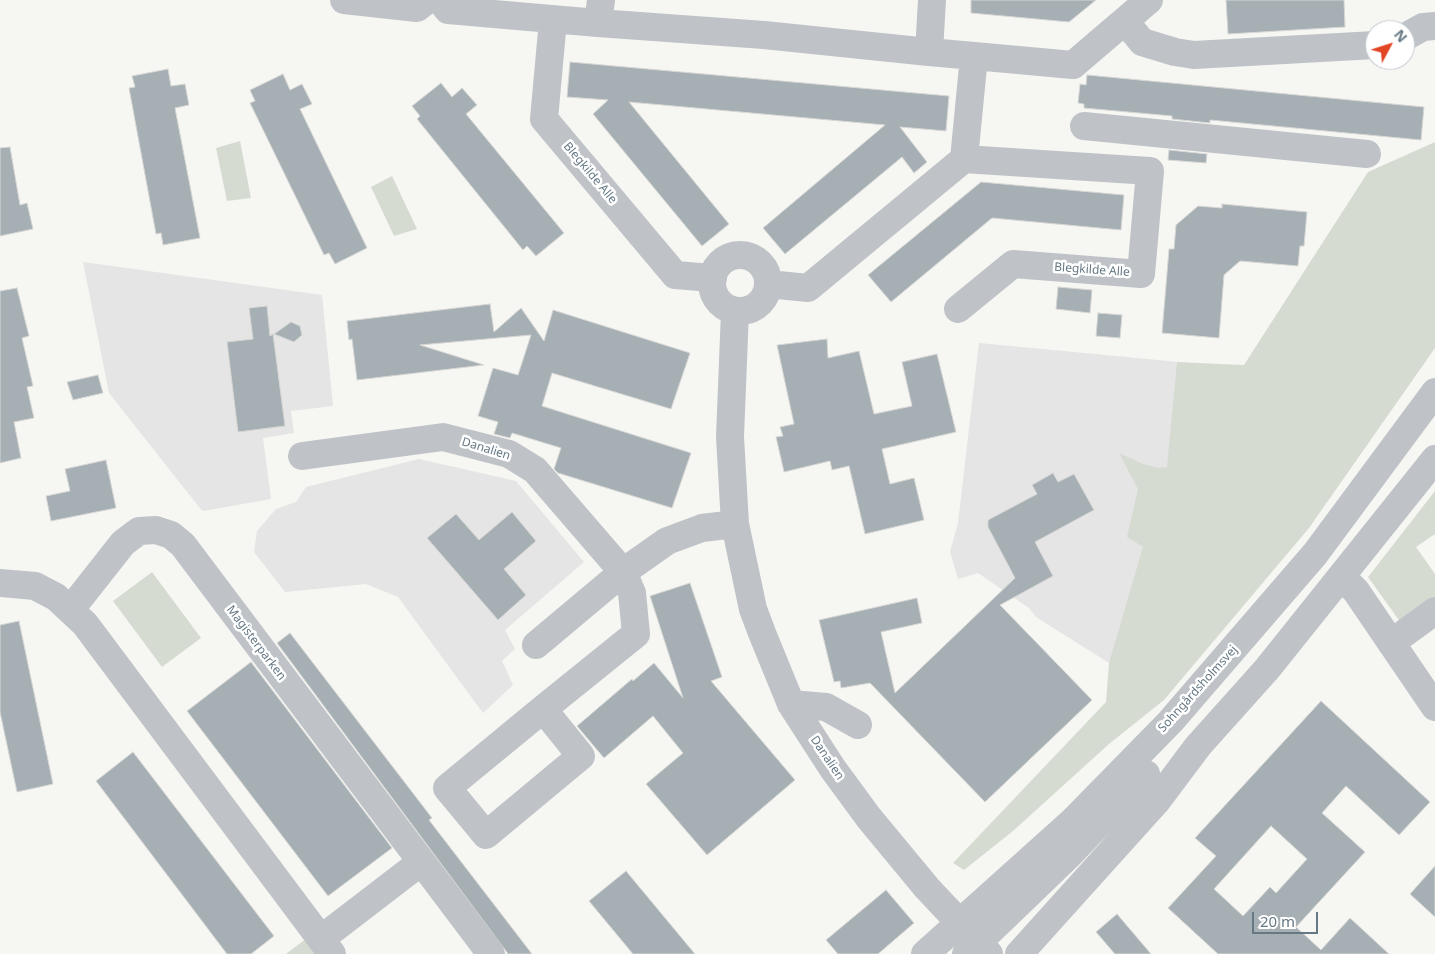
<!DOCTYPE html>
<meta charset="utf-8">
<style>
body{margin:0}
#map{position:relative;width:1435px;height:954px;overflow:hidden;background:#f6f6f3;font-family:"Noto Sans",sans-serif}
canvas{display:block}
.north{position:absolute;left:1365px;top:20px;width:50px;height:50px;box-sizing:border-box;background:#fff;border:1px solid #c1c9ce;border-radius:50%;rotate:50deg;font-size:14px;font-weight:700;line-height:20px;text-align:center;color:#657884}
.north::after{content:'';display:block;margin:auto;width:18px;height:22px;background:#e34625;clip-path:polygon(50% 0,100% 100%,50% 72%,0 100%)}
.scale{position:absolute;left:1252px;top:912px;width:66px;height:22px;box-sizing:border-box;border:2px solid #657884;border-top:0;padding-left:6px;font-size:15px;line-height:18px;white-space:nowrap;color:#657884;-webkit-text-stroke:4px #fff;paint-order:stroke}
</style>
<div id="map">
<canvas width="1435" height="954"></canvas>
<div class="north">N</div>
<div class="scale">20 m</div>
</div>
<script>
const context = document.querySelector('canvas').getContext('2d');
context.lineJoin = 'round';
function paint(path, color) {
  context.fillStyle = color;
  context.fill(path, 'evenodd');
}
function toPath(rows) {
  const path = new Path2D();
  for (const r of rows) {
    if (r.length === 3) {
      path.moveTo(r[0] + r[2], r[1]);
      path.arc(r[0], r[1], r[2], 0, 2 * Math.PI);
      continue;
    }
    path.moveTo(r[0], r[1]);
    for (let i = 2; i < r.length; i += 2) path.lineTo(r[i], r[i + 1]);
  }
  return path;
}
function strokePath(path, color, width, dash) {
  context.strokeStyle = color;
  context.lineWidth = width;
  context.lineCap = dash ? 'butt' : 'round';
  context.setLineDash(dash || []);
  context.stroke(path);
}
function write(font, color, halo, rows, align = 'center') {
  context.font = font + ' "Noto Sans",sans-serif';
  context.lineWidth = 5;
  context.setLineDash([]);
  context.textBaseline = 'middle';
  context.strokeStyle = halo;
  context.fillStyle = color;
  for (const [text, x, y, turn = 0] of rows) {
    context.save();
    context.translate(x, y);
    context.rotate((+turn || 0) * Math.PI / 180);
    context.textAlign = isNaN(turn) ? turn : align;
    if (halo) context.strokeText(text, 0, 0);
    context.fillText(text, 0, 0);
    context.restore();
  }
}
paint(toPath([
 [83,262,322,295,333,406,291,411,294,433,263,438,271,499,203,511,199,507,109,393],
 [979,343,1263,370,1144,685,1036,617,1029,608,978,573,958,579,950,552,958,523],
 [419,459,516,481,584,562,505,630,515,649,502,661,513,685,483,713,398,597,366,584,285,592,254,552,257,531,276,509,296,502,306,487]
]), '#e4e5e4');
paint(toPath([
 [240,141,251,198,227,201,216,148],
 [1435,142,1435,348,1309,528,1164,700,1109,744,1013,831,964,870,953,863,1106,702,1109,663,1143,547,1127,537,1138,489,1119,453,1143,464,1158,468,1167,467,1177,362,1244,365,1368,172],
 [392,176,417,229,394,236,371,187],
 [1435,491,1435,534,1416,547,1435,574,1435,598,1401,623,1368,577],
 [152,572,201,638,162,667,113,601],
 [307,938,318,954,286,954]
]), '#d6dbd2');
const building = toPath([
 [971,0,1096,0,1069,22,971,13,971,0],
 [1226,0,1344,0,1345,27,1228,34,1226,0],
 [570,62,949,96,946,131,900,127,927,162,914,173,902,157,785,254,763,228,885,125,629,102,729,224,702,246,593,114,608,100,567,97,570,62],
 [168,69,171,86,185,84,189,105,175,108,200,238,163,245,161,233,156,234,129,88,135,87,132,76,168,69],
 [283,74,290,90,302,84,312,104,300,109,367,248,335,264,329,253,324,255,250,103,255,101,250,90,283,74],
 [1087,75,1424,107,1421,140,1210,120,1210,123,1172,119,1172,116,1084,108,1084,104,1078,103,1080,84,1086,85,1087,75],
 [441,83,452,97,462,88,477,105,466,114,564,233,536,256,527,246,523,250,417,119,420,116,412,106,441,83],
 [10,147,20,205,27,203,33,229,0,236,0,148,10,147],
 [1169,150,1207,154,1206,163,1168,160,1169,150],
 [981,182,1124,195,1121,230,992,218,891,302,868,275,981,182],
 [1222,204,1307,212,1304,246,1300,246,1298,266,1240,261,1224,275,1219,338,1162,333,1169,249,1174,249,1176,225,1198,206,1222,208,1222,204],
 [1058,287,1092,290,1090,313,1056,309,1058,287],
 [17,288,29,336,22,338,33,386,27,387,34,418,14,422,21,458,0,463,0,291,17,288],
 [490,304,494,332,521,308,544,341,553,310,690,353,671,409,552,373,542,406,691,453,672,508,558,473,554,469,561,448,512,433,510,438,494,434,498,422,478,416,493,368,518,375,531,335,420,345,484,365,357,380,352,339,349,340,347,321,490,304],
 [267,306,270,336,273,334,285,426,238,432,227,342,253,339,249,308,267,306],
 [1098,313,1122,315,1120,338,1096,336,1098,313],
 [291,322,300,326,302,335,294,342,274,334,291,322],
 [827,339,828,358,859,351,874,414,912,406,902,362,937,354,956,432,882,449,890,484,914,478,924,520,865,534,849,466,832,470,830,461,784,472,776,437,783,436,780,427,794,424,777,345,827,339],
 [98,375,103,393,73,400,67,382,98,375],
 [106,460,116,508,51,521,46,496,70,491,65,469,106,460],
 [1053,473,1058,482,1074,474,1094,510,1035,542,1053,576,1000,605,1092,700,985,802,870,683,841,688,840,681,834,682,819,620,917,598,922,623,881,632,895,693,1015,578,988,527,988,520,1037,494,1032,485,1053,473],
 [512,512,536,541,504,569,526,595,498,620,427,538,456,514,479,540,512,512],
 [690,583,722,677,711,681,795,780,707,855,646,784,683,753,653,716,604,758,577,726,632,679,633,681,654,663,683,698,650,596,690,583],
 [19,621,53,784,17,792,0,712,0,625,19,621],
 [290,633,432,818,429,820,532,954,508,954,506,951,277,643,290,633],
 [251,662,392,848,328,896,187,711,251,662],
 [1321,701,1430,802,1399,835,1346,786,1322,813,1365,852,1296,927,1321,950,1350,918,1389,954,1218,954,1168,908,1216,856,1195,838,1321,701],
 [1271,826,1307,859,1276,893,1270,887,1243,916,1214,889,1271,826],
 [133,752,274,936,251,954,227,954,96,781,133,752],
 [1435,866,1435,917,1410,894,1435,866],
 [626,871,695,954,633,954,589,901,626,871],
 [886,890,914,923,878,954,838,954,826,940,886,890],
 [1117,914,1151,954,1115,954,1096,932,1117,914]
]);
paint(building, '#a6afb4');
strokePath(building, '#d7d7d5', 1);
strokePath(toPath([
 [344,0,417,8,427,0],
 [440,0,448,10,598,23,601,0],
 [932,0,929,52,974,56],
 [553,20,544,119,675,275,713,278],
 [1125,21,1142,42,1175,52,1194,55,1375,45],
 [598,23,764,35,929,52],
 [1405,37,1423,27,1435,26],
 [1084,126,1367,154],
 [964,159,974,56,1073,65,1149,0],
 [740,283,28],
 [768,284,808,288,964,159,1150,171,1141,274,1013,264,958,309],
 [735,311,730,437,735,524,753,609,762,633,791,704,833,769,869,818,927,888,989,954],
 [302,456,443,437,509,454,535,470,623,572,632,593,636,634,543,709,447,788,486,835,581,756,543,709],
 [1342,577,1356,591,1435,707],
 [0,583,35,586,56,597,85,624,332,954],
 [71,609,123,543,139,531,156,530,171,535,183,545,491,954],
 [1391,643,1435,611],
 [536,645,623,572,667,541,702,528,735,524],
 [791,704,826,707,858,725],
 [322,938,421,862],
 [925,954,1072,822,1170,722,1315,554,1435,392],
 [966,954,1067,857,1146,774],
 [1019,954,1156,802,1198,746,1267,669,1435,459]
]), '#bfc3c7', 28);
write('12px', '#657884', '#fff', [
 ["Blegkilde Alle",590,173,50],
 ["Blegkilde Alle",1092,270,4],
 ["Danalien",486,449,17],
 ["Magisterparken",256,643,53],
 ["Sohngårdsholmsvej",1198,689,-48],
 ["Danalien",827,758,56]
]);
</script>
